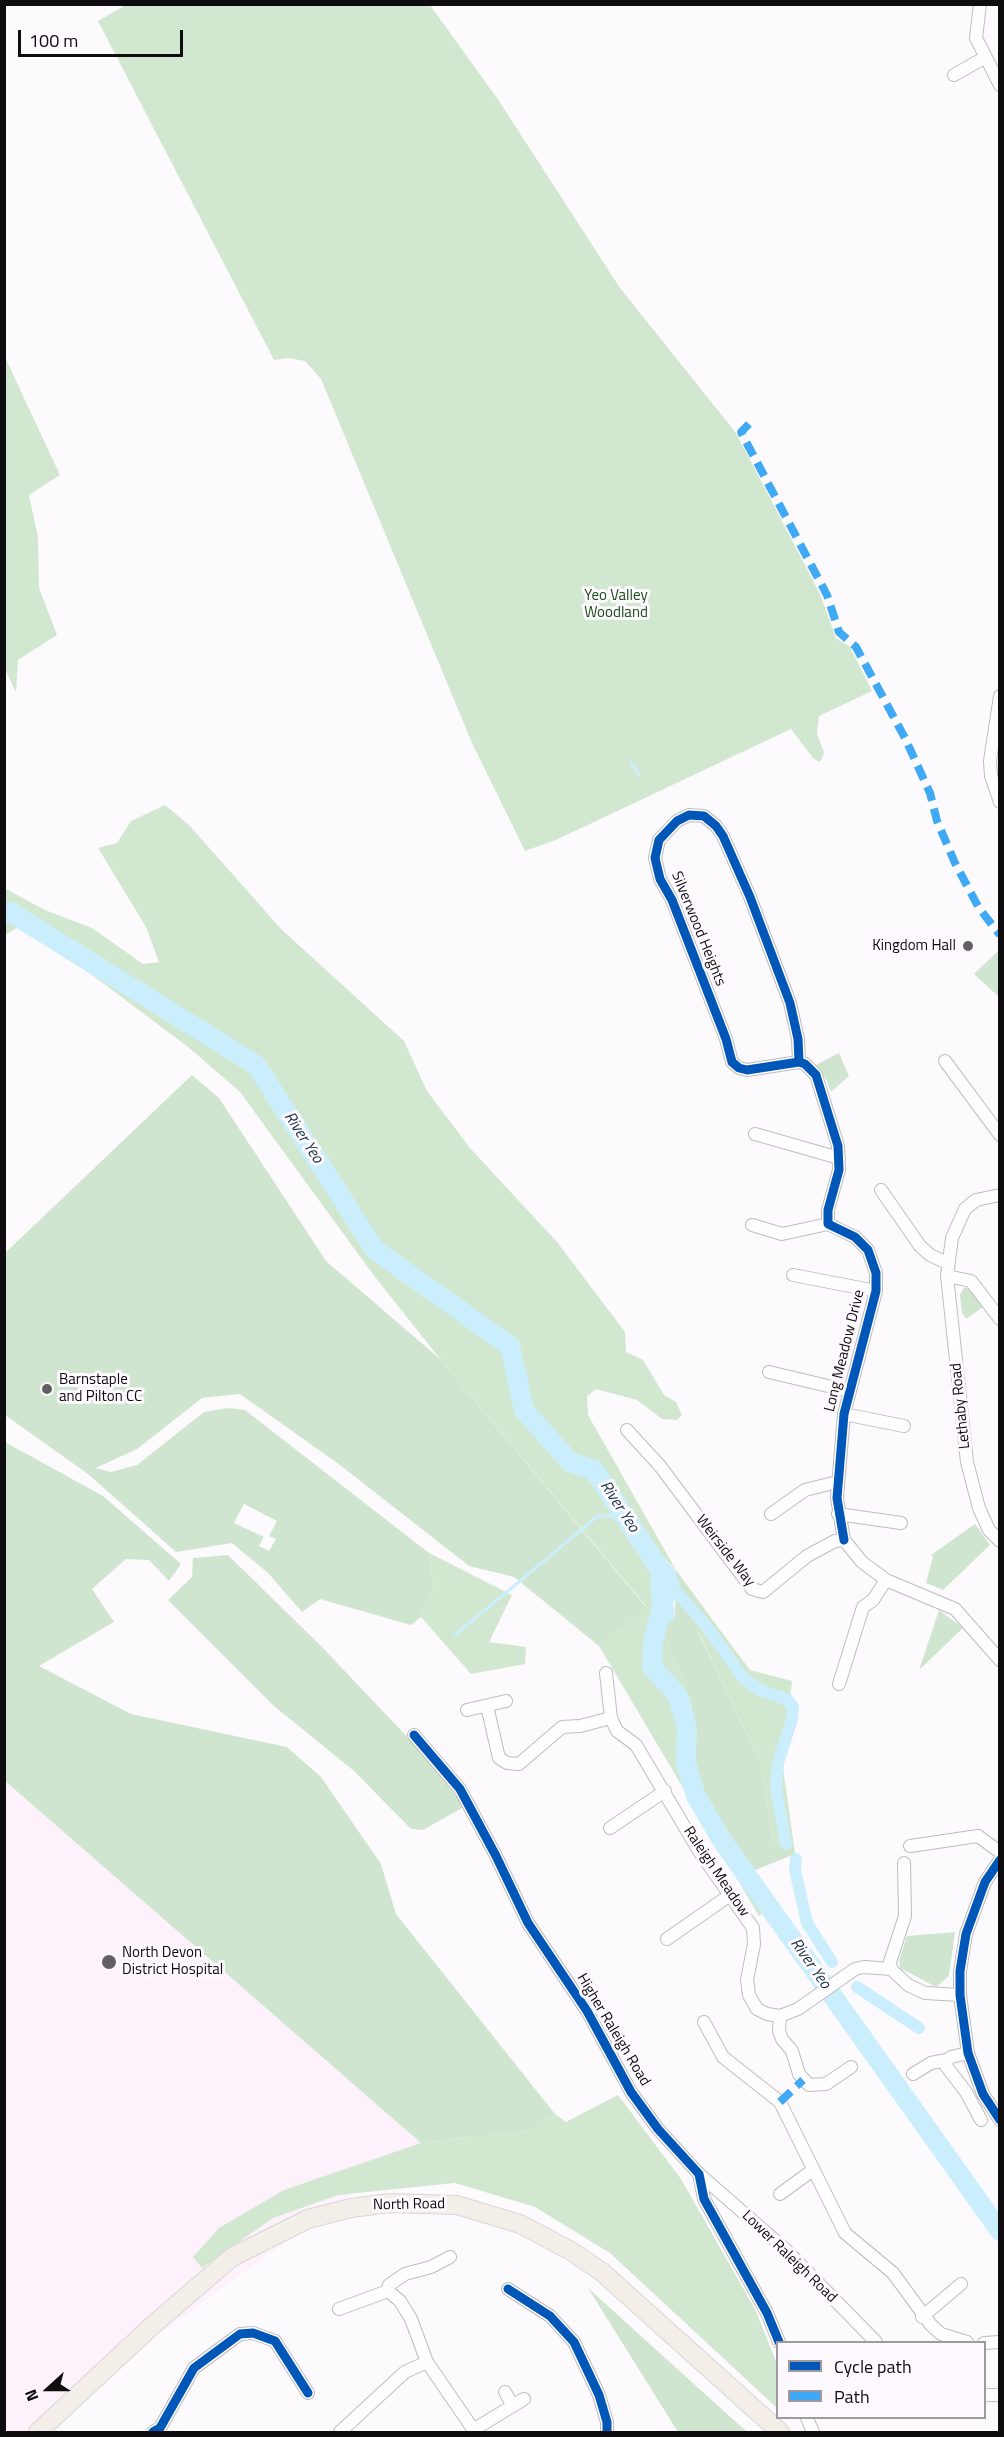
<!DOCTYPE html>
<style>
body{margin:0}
#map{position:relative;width:1004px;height:2437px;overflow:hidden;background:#fdfafd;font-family:"Titillium Web",sans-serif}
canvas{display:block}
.frame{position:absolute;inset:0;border:6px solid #0e0c0e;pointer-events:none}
.legend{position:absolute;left:776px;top:2341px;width:210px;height:78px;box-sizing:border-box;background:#fef9fe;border:2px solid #9e9a9e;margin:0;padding:8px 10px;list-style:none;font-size:18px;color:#0e0c0e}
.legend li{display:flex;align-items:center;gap:12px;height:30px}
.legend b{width:30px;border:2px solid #9e9a9e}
.north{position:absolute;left:18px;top:2359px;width:60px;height:60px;-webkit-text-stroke:4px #fef9fe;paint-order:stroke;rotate:249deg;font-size:16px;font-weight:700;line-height:24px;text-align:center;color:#0e0c0e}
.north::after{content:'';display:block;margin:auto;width:21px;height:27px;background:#0e0c0e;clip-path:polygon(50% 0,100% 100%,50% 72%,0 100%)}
.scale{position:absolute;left:18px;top:30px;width:165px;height:27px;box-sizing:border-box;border:3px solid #0e0c0e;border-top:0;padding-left:8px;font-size:18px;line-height:21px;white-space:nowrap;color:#0e0c0e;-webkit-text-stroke:4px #fef9fe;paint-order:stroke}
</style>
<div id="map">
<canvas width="1004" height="2437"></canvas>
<div class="frame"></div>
<ul class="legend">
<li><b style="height:8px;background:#0057b8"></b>Cycle path</li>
<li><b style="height:8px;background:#3fa9f5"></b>Path</li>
</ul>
<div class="north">N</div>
<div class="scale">100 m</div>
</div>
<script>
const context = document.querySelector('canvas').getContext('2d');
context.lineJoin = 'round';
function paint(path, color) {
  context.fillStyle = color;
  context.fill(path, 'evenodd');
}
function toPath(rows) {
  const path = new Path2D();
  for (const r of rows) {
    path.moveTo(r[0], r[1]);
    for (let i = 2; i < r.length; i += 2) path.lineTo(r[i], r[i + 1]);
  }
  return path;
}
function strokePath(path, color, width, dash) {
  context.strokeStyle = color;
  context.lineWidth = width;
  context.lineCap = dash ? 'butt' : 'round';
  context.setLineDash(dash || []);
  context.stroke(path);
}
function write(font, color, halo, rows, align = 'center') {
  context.font = font + ' "Titillium Web",sans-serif';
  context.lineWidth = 6;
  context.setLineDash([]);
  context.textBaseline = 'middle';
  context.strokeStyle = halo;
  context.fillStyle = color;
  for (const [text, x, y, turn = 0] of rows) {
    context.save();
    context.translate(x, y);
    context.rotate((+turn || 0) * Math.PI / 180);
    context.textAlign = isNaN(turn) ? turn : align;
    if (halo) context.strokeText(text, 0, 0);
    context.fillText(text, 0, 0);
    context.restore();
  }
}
paint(toPath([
 [4,1781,421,2143,25,2432,4,2432]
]), '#fdf1fc');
paint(toPath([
 [999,950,999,997,974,974],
 [839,1053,849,1076,831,1092,826,1079,816,1065],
 [192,1075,219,1098,326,1261,440,1359,646,1607,599,1646,514,1577,469,1566,340,1465,240,1394,202,1398,137,1449,96,1468,111,1472,137,1465,204,1412,228,1408,245,1410,429,1553,434,1591,421,1617,411,1625,320,1599,302,1612,268,1573,232,1543,176,1552,88,1474,5,1415,5,1253],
 [244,1504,277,1521,269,1536,276,1539,269,1551,259,1546,264,1537,234,1523],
 [964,1288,968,1288,983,1307,966,1319,962,1313,960,1294],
 [5,1442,103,1496,181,1564,169,1581,149,1560,126,1559,92,1589,114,1622,39,1666,131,1714,287,1747,321,1777,381,1864,396,1914,555,2114,528,2131,421,2143,5,1781],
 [975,1524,990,1545,943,1590,926,1583,933,1557,931,1555],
 [228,1555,320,1645,433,1764,464,1807,423,1830,411,1829,354,1771,274,1706,168,1600,192,1577,193,1558],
 [676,1570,712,1619,698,1632,761,1764,773,1843,794,1846,795,1854,753,1871,698,1789,691,1702,662,1628,675,1618],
 [939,1610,963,1628,919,1670],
 [955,1932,949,1976,936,1987,900,1968,899,1960,907,1936],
 [588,2288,747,2432,678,2432]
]), '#d0e5cf');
paint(toPath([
 [126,5,430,5,499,101,620,288,736,433,820,594,836,638,850,647,872,691,819,716,817,734,824,752,822,759,819,762,813,758,791,729,558,839,525,851,472,743,321,379,305,361,288,358,274,360,98,21],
 [4,355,60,475,29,495,38,537,39,588,57,635,18,660,16,692,4,667],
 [165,805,189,825,281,929,404,1041,427,1091,470,1148,557,1242,625,1332,626,1352,643,1360,664,1395,676,1402,682,1415,677,1420,662,1419,637,1400,596,1389,587,1396,588,1415,676,1570,654,1548,654,1621,662,1628,691,1702,697,1787,773,1906,759,1916,599,1646,646,1606,440,1359,372,1273,240,1092,188,1047,63,953,19,927,5,935,4,888,45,910,92,928,143,964,159,962,146,927,98,848,117,843,131,821],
 [429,1553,512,1595,489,1642,526,1647,525,1664,471,1674,421,1617,434,1591],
 [712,1619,750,1670,792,1681,783,1768,794,1846,773,1843,761,1764,698,1631],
 [618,2095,681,2179,756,2311,777,2364,777,2408,610,2253,535,2207,455,2183,338,2195,273,2218,202,2268,193,2257,219,2228,284,2190,421,2143,528,2131,555,2114,566,2122]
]), '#d2e7d0');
paint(toPath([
 [654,1548,676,1571,676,1591,667,1600,674,1607,675,1618,662,1628,654,1621,650,1585]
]), '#caeefc');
strokePath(toPath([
 [631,762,639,775],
 [455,1635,598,1516,626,1516]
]), '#caeefc', 3);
strokePath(toPath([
 [669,1583,707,1627,744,1679,760,1690,788,1700,793,1707,792,1719,778,1763,776,1789,786,1844],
 [796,1859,795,1870,807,1923,832,1962],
 [857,1987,919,2028]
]), '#caeefc', 12);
strokePath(toPath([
 [4,914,10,912,256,1065,375,1250,510,1346,524,1410,570,1462,594,1470,669,1583,653,1641,652,1667,678,1696,687,1728,686,1764,696,1796,723,1842,1000,2231]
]), '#caeefc', 20);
const street = toPath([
 [980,4,976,38,1000,85],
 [954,75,984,58],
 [1000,696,990,761,991,776,1000,802],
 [945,1061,1000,1135],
 [799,1062,798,1039,790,1003,750,897,723,836,716,826,704,816,689,815,677,821,659,840,655,858,660,879,672,900,726,1039,732,1062,739,1068,747,1070,799,1062,805,1064,816,1075,838,1146,839,1170,828,1210,828,1224,855,1237,868,1250,876,1273,876,1291,844,1414,837,1498,844,1540],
 [755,1134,839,1158],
 [881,1190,920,1246,930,1255,947,1263],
 [1000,1195,976,1200,965,1209,952,1238,947,1276,967,1462,979,1508,989,1530,1000,1541],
 [752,1225,782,1234,828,1224],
 [793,1275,876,1291],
 [947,1276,971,1281,1000,1319],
 [769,1372,849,1391],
 [844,1414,904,1426],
 [627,1430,660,1466,752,1589,763,1592,807,1556,835,1541,844,1540],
 [771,1514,805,1490,837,1482],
 [838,1514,901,1523],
 [844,1540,862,1562,886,1580,955,1609,1000,1660],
 [606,1673,611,1718,617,1731,636,1745,699,1851,753,1928,754,1944,747,1980,749,1995,757,2009,767,2014,780,2016,798,2009,855,1969,864,1967,891,1969,908,1985,925,1993,960,1995],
 [839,1684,863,1607,873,1600,886,1580],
 [487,1706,499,1758,507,1763,519,1764,562,1727,580,1726,611,1718],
 [467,1710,506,1701],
 [414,1735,460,1789,496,1856,528,1923,587,2011,631,2092,658,2129,699,2174,704,2199,767,2313,779,2342],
 [610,1828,665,1791],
 [910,1846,978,1836,1000,1852],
 [1000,1860,985,1882,966,1934,960,1971,960,1995,968,2053,983,2094,1000,2120],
 [667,1939,730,1895],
 [891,1969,890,1962,905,1916,904,1863],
 [780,2016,779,2031,782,2039,792,2051,799,2074,809,2085,826,2084,851,2067],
 [704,2022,723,2057,780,2102,845,2233,893,2273,931,2325,941,2334,967,2342],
 [968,2053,951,2057,947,2060,946,2066,966,2092,981,2120],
 [913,2074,931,2063,947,2060],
 [699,2174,785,2249,876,2342],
 [780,2194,813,2170],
 [508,2289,550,2316,574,2342,599,2395,607,2422,607,2432],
 [388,2291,400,2301,411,2319,427,2362,475,2432],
 [339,2309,388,2291,389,2285,405,2274,431,2267,450,2257],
 [922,2317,961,2284],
 [984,2343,1000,2342],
 [505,2392,513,2406],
 [984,2395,1000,2395],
 [807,2418,813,2432],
 [473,2430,524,2399],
 [153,2432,160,2428,194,2368,240,2334,253,2333,275,2341,308,2393],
 [340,2432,405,2372,427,2362]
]);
const primary = toPath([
 [38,2432,153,2325,232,2257,308,2219,351,2208,390,2203,457,2205,520,2224,571,2251,602,2272,780,2432]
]);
strokePath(street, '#bfbcbf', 14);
strokePath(primary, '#d8d6d8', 20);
strokePath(street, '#fffeff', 12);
strokePath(primary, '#f4eee9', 18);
strokePath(toPath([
 [749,424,741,432,827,595,839,632,856,647,905,738,930,793,937,821,955,863,979,908,1000,935],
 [780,2102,803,2080]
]), '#3fa9f5', 8, [15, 8]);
strokePath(toPath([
 [799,1062,798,1039,790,1003,750,897,723,836,716,826,704,816,689,815,677,821,659,840,655,858,660,879,672,900,726,1039,732,1062,739,1068,747,1070,799,1062,805,1064,816,1075,838,1146,839,1170,828,1210,828,1224,855,1237,868,1250,876,1273,876,1291,844,1414,837,1498,844,1540],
 [414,1735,460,1789,496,1856,528,1923,587,2011,631,2092,658,2129,699,2174,704,2199,767,2313,779,2342],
 [1000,1860,985,1882,966,1934,960,1971,960,1995,968,2053,983,2094,1000,2120],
 [508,2289,550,2316,574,2342,599,2395,607,2422,607,2432],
 [153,2432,160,2428,194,2368,240,2334,253,2333,275,2341,308,2393]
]), '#0057b8', 9);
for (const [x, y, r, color] of [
 [968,946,6,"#625f62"],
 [47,1389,6,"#625f62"],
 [109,1962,8,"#625f62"]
]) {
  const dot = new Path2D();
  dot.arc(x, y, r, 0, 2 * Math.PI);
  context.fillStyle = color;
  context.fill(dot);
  strokePath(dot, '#fef9fe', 2);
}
write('15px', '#164e15', '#fef9fe', [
 ["Yeo Valley",616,596],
 ["Woodland",616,613]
]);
write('15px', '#0e0c0e', '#fef9fe', [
 ["Silverwood Heights",698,929,68],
 ["Long Meadow Drive",845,1351,-76],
 ["Lethaby Road",961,1406,-96],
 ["Weirside Way",725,1551,52],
 ["Raleigh Meadow",716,1872,56],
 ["Higher Raleigh Road",613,2030,59],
 ["North Road",409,2205,-1],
 ["Lower Raleigh Road",789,2257,44]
]);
write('15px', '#0e0c0e', '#fef9fe', [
 ["Kingdom Hall",956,946,"right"],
 ["Barnstaple",59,1380],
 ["and Pilton CC",59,1397],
 ["North Devon",122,1953],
 ["District Hospital",122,1970]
], 'left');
write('italic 16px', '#12333c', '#fef9fe', [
 ["River Yeo",303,1138,57],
 ["River Yeo",619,1507,57],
 ["River Yeo",810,1964,55]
]);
</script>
